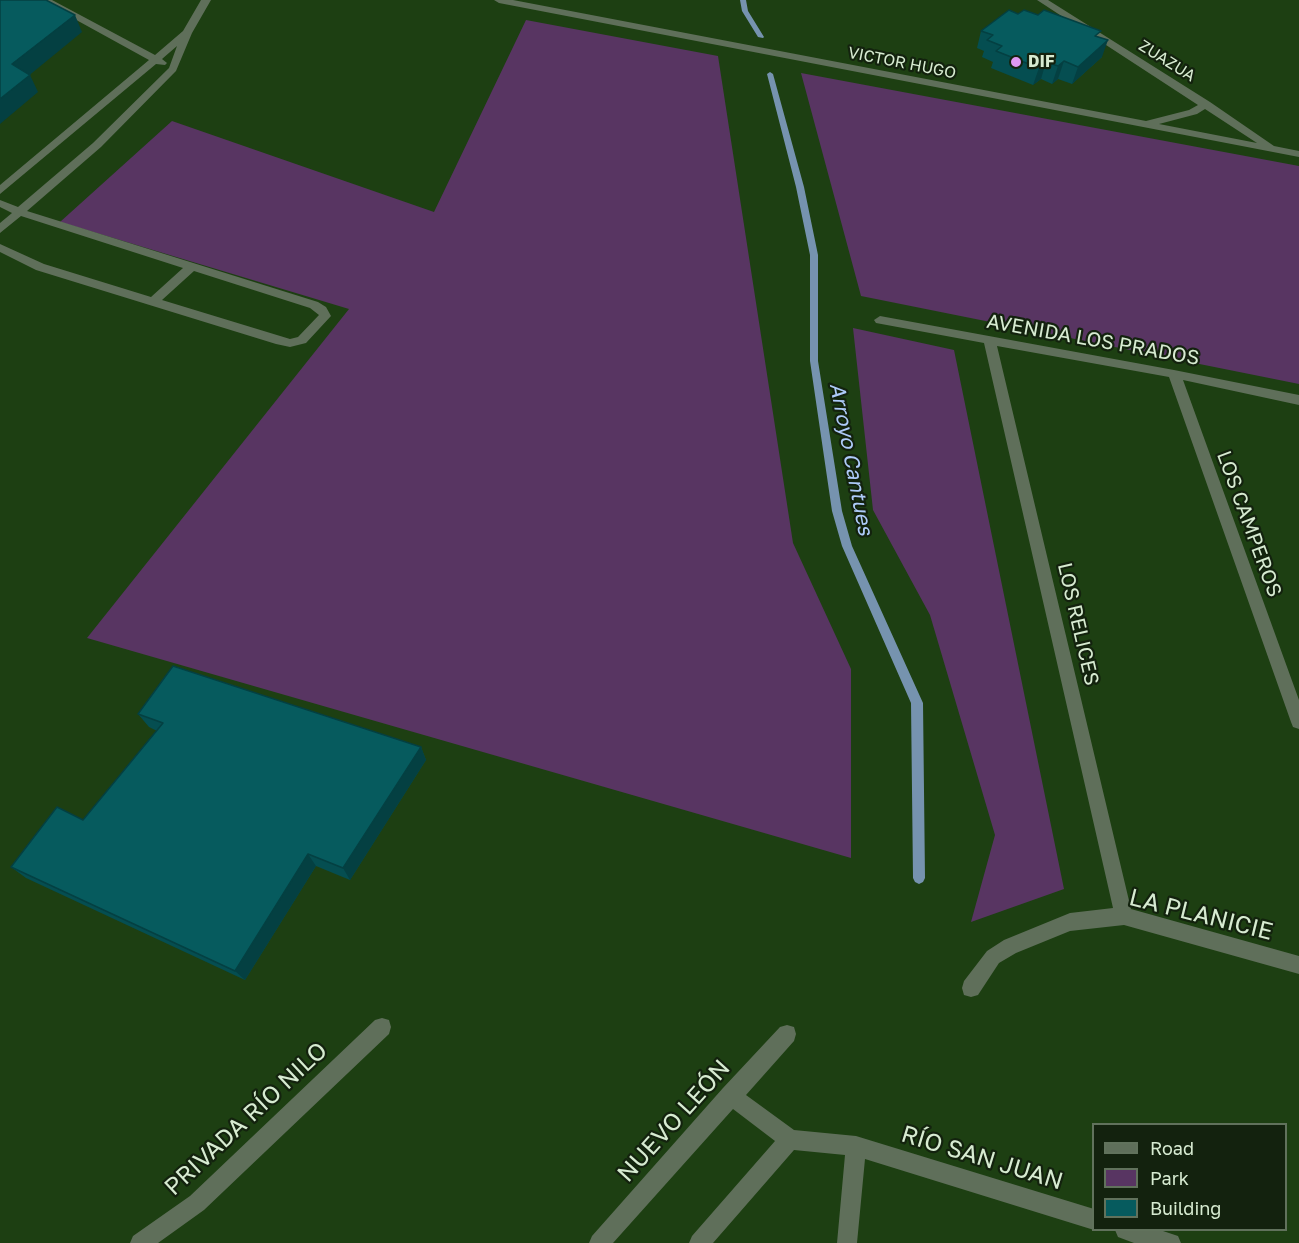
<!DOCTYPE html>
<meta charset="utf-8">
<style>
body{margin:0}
#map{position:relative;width:1299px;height:1243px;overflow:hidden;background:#1d3f12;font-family:"Golos Text",sans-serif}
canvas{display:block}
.legend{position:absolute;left:1092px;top:1123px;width:195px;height:108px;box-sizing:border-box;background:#13220e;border:2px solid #61725c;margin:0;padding:8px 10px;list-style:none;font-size:18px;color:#d7ebd1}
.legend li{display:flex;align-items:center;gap:12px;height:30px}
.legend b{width:30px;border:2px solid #61725c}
</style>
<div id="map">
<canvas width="1299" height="1243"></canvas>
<ul class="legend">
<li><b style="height:8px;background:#5f6f5a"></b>Road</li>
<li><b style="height:16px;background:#583562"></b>Park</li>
<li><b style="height:16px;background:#065b5e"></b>Building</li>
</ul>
</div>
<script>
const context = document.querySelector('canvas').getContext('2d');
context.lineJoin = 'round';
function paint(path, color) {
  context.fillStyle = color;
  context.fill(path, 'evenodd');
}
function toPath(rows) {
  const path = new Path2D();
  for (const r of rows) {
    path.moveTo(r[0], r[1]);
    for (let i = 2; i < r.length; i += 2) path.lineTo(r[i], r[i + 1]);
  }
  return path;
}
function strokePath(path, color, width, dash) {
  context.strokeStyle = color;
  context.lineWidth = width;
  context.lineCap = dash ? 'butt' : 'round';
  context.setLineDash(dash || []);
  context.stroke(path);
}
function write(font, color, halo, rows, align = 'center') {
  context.font = font + ' "Golos Text",sans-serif';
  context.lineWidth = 4.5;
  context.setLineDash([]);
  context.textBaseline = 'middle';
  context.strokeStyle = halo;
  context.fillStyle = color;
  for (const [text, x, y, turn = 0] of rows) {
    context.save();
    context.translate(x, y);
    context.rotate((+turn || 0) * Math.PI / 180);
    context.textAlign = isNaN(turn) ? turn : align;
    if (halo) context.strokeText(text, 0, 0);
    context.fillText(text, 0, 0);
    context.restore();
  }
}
paint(toPath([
 [526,20,718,56,793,543,851,669,851,858,87,638,349,309,60,222,172,121,434,212],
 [801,73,1299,166,1299,384,861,296],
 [853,328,954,350,1064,889,971,922,995,835,930,615,873,510]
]), '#583562');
paint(toPath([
 [740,0,746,0,748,11,764,37,763,38,758,37,742,11,740,0],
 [770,72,773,74,804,187,818,255,818,361,842,511,852,546,923,703,925,878,923,882,919,884,915,882,913,878,911,703,842,546,832,511,810,361,810,255,796,187,767,74,770,72]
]), '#7693af');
paint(toPath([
 [40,0,52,0,155,55,183,31,201,0,211,0,192,33,176,71,101,147,27,211,318,302,326,307,331,316,306,343,290,347,276,344,36,270,0,252,0,244,44,264,151,297,183,268,21,216,0,233,0,223,12,213,0,207,0,200,18,207,93,143,169,68,177,46,162,59,167,63,165,65,156,64,0,194,0,185,149,60,40,0],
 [194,271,310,308,319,315,298,337,290,339,162,300,194,271],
 [494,0,513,0,1146,121,1189,110,1198,105,1037,0,1048,0,1210,102,1274,146,1299,151,1299,157,499,3,494,0],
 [1205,109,1257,143,1159,124,1197,114,1205,109],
 [880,316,1174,370,1299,395,1299,405,1183,380,1299,700,1299,729,1293,727,1291,722,1169,377,997,346,1131,909,1299,956,1299,974,1124,925,1070,931,1016,953,999,963,978,995,971,997,964,995,962,988,964,981,987,951,1004,940,1070,913,1113,908,984,343,876,323,874,320,880,316],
 [382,1018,389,1020,391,1027,389,1034,204,1210,158,1243,130,1243,133,1236,190,1196,375,1020,382,1018],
 [787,1025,794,1027,796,1034,794,1041,746,1095,794,1130,856,1136,1094,1209,1094,1230,1096,1230,1094,1230,865,1159,857,1243,837,1243,845,1155,794,1150,713,1243,689,1243,692,1236,775,1141,733,1109,613,1243,589,1243,592,1236,723,1088,780,1027,787,1025],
 [1115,1230,1160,1230,1178,1236,1181,1243,1134,1243,1118,1237,1115,1230]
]), '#5f6f5a');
paint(toPath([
 [1018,14,1099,37,1102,57,1072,84,1058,79,1052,84,1041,79,1033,85,991,68,993,62,982,57,984,51,977,48,981,31],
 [138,714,421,747,426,760,350,880,316,866,245,980,26,878,11,867,83,820,157,731,149,727]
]), '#054e51');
paint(toPath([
 [75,15,82,32,21,82,12,64],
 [1108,40,1102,57,1072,84,1078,67],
 [1064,61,1058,79,1052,84,1058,66],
 [1046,62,1041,79,1033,85,1039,68],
 [30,75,38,92,0,124,0,99],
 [421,747,426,760,350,880,343,868],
 [308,854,316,866,245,980,235,971]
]), '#044042');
const building = toPath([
 [0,0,46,0,75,15,12,64,30,75,0,99,0,0],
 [1009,10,1018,14,1024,10,1038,15,1044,10,1101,31,1095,36,1108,40,1078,67,1064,61,1058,66,1046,62,1039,68,996,51,1002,46,987,40,993,35,981,31,1009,10],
 [173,666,421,747,343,868,308,854,235,971,11,867,57,807,83,820,163,723,138,714,173,666]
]);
paint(building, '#065b5e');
strokePath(building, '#044042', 1.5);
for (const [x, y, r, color] of [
 [1016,62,6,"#df98f2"]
]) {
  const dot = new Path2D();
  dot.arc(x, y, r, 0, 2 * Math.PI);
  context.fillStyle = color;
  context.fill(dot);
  strokePath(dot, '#13220e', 2);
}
write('16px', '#d7ebd1', '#13220e', [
 ["ZUAZUA",1167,61,32],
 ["VICTOR HUGO",902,63,11]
]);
write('bold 16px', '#d7ebd1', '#13220e', [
 ["DIF",1028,62]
], 'left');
write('20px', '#d7ebd1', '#13220e', [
 ["AVENIDA LOS PRADOS",1093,340,10],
 ["LOS CAMPEROS",1249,524,70],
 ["LOS RELICES",1078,624,77]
]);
write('italic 21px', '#aecbf9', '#13220e', [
 ["Arroyo Cantues",851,459,79]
]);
write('24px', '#d7ebd1', '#13220e', [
 ["LA PLANICIE",1201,915,14],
 ["PRIVADA RÍO NILO",246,1119,-43],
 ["NUEVO LEÓN",674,1121,-48],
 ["RÍO SAN JUAN",982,1158,17]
]);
</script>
